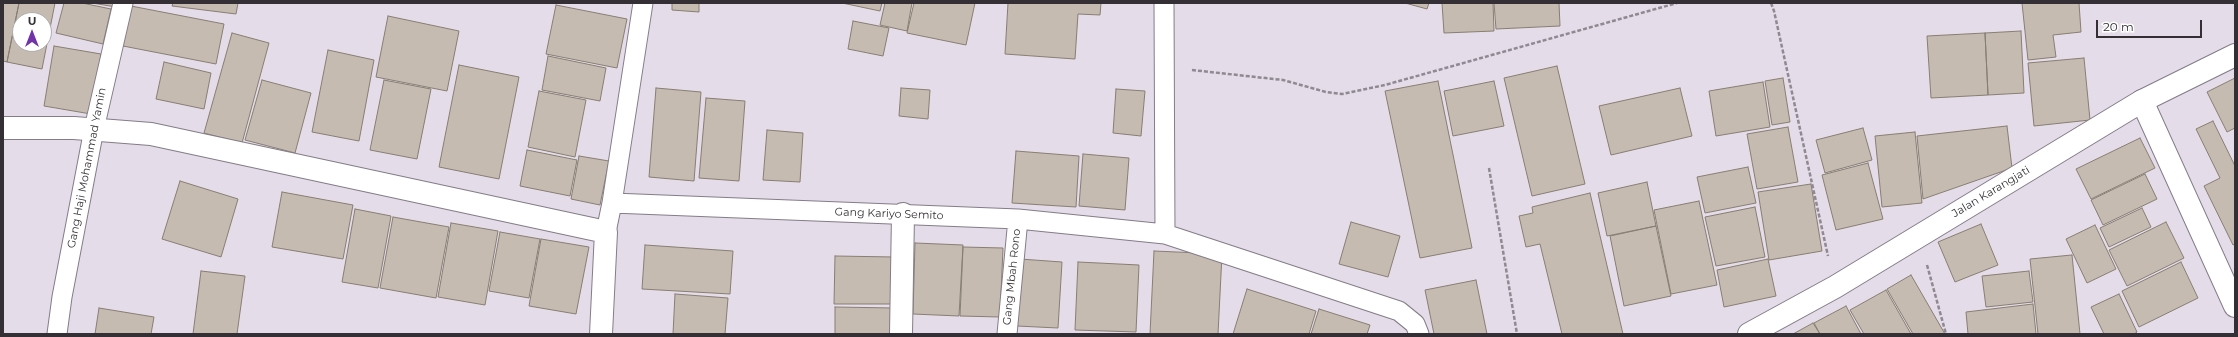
<!DOCTYPE html>
<style>
body{margin:0}
#map{position:relative;width:2238px;height:337px;overflow:hidden;background:#e4dce8;font-family:Montserrat,sans-serif}
canvas{display:block}
.frame{position:absolute;inset:0;border:4px solid #332f34;pointer-events:none}
.north{position:absolute;left:12px;top:12px;width:40px;height:40px;box-sizing:border-box;background:#fff;border:1px solid #adacae;border-radius:50%;rotate:0deg;font-size:11px;font-weight:700;line-height:16px;text-align:center;color:#332f34}
.north::after{content:'';display:block;margin:auto;width:14px;height:18px;background:#7233a8;clip-path:polygon(50% 0,100% 100%,50% 72%,0 100%)}
.scale{position:absolute;left:2096px;top:20px;width:106px;height:18px;box-sizing:border-box;border:2px solid #332f34;border-top:0;padding-left:5px;font-size:12px;line-height:14px;white-space:nowrap;color:#332f34;-webkit-text-stroke:3px #fff;paint-order:stroke}
</style>
<div id="map">
<canvas width="2238" height="337"></canvas>
<div class="frame"></div>
<div class="north">U</div>
<div class="scale">20 m</div>
</div>
<script>
const context = document.querySelector('canvas').getContext('2d');
context.lineJoin = 'round';
function paint(path, color) {
  context.fillStyle = color;
  context.fill(path, 'evenodd');
}
function toPath(rows) {
  const path = new Path2D();
  for (const r of rows) {
    path.moveTo(r[0], r[1]);
    for (let i = 2; i < r.length; i += 2) path.lineTo(r[i], r[i + 1]);
  }
  return path;
}
function strokePath(path, color, width, dash) {
  context.strokeStyle = color;
  context.lineWidth = width;
  context.lineCap = dash ? 'butt' : 'round';
  context.setLineDash(dash || []);
  context.stroke(path);
}
function write(font, color, halo, rows, align = 'center') {
  context.font = font + ' Montserrat,sans-serif';
  context.lineWidth = 3;
  context.setLineDash([]);
  context.textBaseline = 'middle';
  context.strokeStyle = halo;
  context.fillStyle = color;
  for (const [text, x, y, turn = 0] of rows) {
    context.save();
    context.translate(x, y);
    context.rotate((+turn || 0) * Math.PI / 180);
    context.textAlign = isNaN(turn) ? turn : align;
    if (halo) context.strokeText(text, 0, 0);
    context.fillText(text, 0, 0);
    context.restore();
  }
}
const building = toPath([
 [3,3,19,3,7,62,3,61,3,3],
 [19,3,55,3,42,69,7,62,19,3],
 [20,20,44,20,44,44,20,44,20,20],
 [64,3,82,3,111,9,103,44,56,33,64,3],
 [92,3,116,3,116,7,92,3],
 [173,3,238,3,236,14,172,6,173,3],
 [672,3,699,3,699,12,672,10,672,3],
 [842,3,882,3,880,11,842,3],
 [885,3,912,3,907,31,880,25,885,3],
 [914,3,975,3,966,45,907,33,914,3],
 [1008,3,1101,3,1100,15,1078,14,1075,59,1005,54,1008,3],
 [1405,3,1429,3,1427,9,1405,3],
 [1442,3,1493,3,1494,31,1444,33,1442,3],
 [1494,3,1559,3,1560,26,1496,29,1494,3],
 [2022,3,2079,3,2081,32,2053,35,2056,57,2028,60,2022,3],
 [556,5,627,19,617,68,546,54,556,5],
 [131,6,224,24,216,64,123,46,131,6],
 [388,16,459,31,447,91,376,77,388,16],
 [853,21,889,28,883,56,848,49,853,21],
 [2021,31,2024,93,1988,95,1985,33,2021,31],
 [232,33,269,43,242,143,204,133,232,33],
 [1985,33,1988,95,1931,98,1927,36,1985,33],
 [54,46,101,54,91,114,44,106,54,46],
 [328,50,374,60,359,141,312,132,328,50],
 [548,56,606,68,600,101,542,90,548,56],
 [2084,58,2090,120,2034,126,2028,63,2084,58],
 [164,62,211,73,204,109,156,99,164,62],
 [459,65,519,77,499,179,439,167,459,65],
 [1557,66,1585,184,1532,196,1504,78,1557,66],
 [1783,78,1790,122,1772,125,1765,81,1783,78],
 [2235,78,2235,128,2227,132,2207,92,2235,78],
 [262,80,311,93,295,153,245,140,262,80],
 [384,80,431,89,417,159,370,150,384,80],
 [1438,81,1472,248,1420,258,1385,91,1438,81],
 [1494,81,1504,126,1453,136,1444,91,1494,81],
 [1763,82,1770,127,1716,136,1709,91,1763,82],
 [656,88,701,92,694,181,649,177,656,88],
 [901,88,930,90,928,119,899,116,901,88],
 [1680,88,1692,136,1611,155,1599,106,1680,88],
 [1116,89,1145,91,1141,136,1113,133,1116,89],
 [539,91,586,100,575,157,528,147,539,91],
 [706,98,745,101,739,181,699,178,706,98],
 [2213,121,2235,166,2235,244,2233,245,2204,186,2220,178,2196,129,2213,121],
 [2007,126,2012,168,1923,199,1917,136,2007,126],
 [1788,127,1798,182,1757,189,1747,134,1788,127],
 [1863,128,1872,160,1825,173,1816,140,1863,128],
 [767,130,803,133,800,182,763,180,767,130],
 [1915,132,1922,203,1882,207,1875,136,1915,132],
 [2140,138,2155,168,2091,199,2076,169,2140,138],
 [527,150,577,160,570,196,520,186,527,150],
 [1016,151,1079,156,1076,207,1012,203,1016,151],
 [1083,154,1129,158,1125,210,1079,206,1083,154],
 [579,156,609,161,600,205,571,199,579,156],
 [1868,163,1883,219,1836,230,1822,175,1868,163],
 [1748,167,1756,203,1705,213,1697,177,1748,167],
 [2145,174,2157,199,2103,225,2091,200,2145,174],
 [180,181,238,199,221,257,162,239,180,181],
 [1647,182,1656,226,1607,236,1598,193,1647,182],
 [1811,184,1822,251,1769,260,1758,192,1811,184],
 [282,192,353,205,343,259,272,247,282,192],
 [1590,193,1623,334,1562,334,1540,244,1526,247,1519,216,1533,213,1532,207,1590,193],
 [1699,201,1717,285,1671,294,1654,210,1699,201],
 [1755,207,1765,257,1716,266,1705,217,1755,207],
 [2142,208,2151,227,2109,247,2100,228,2142,208],
 [355,209,391,216,378,288,342,282,355,209],
 [393,217,449,227,436,298,380,288,393,217],
 [1351,222,1400,236,1388,277,1339,264,1351,222],
 [2166,222,2184,258,2127,286,2109,250,2166,222],
 [451,223,498,231,485,305,438,297,451,223],
 [1981,224,1998,265,1955,282,1938,242,1981,224],
 [2095,225,2116,269,2087,283,2066,239,2095,225],
 [1656,226,1671,296,1624,306,1610,236,1656,226],
 [500,232,540,239,529,298,489,291,500,232],
 [541,239,589,247,576,314,529,306,541,239],
 [915,243,963,245,959,316,913,314,915,243],
 [645,245,733,251,730,294,642,289,645,245],
 [963,247,1003,248,1000,317,960,316,963,247],
 [1154,251,1222,254,1218,334,1150,334,1154,251],
 [2072,255,2080,334,2038,334,2030,259,2072,255],
 [835,256,894,257,894,304,834,304,835,256],
 [1020,259,1062,262,1058,328,1017,326,1020,259],
 [1768,259,1776,296,1724,307,1717,270,1768,259],
 [1078,262,1139,265,1136,332,1075,330,1078,262],
 [2181,262,2198,298,2139,327,2122,291,2181,262],
 [201,271,245,276,237,334,193,334,201,271],
 [2029,271,2033,302,1986,307,1982,276,2029,271],
 [1911,275,1945,334,1913,334,1887,289,1911,275],
 [1476,280,1487,334,1434,334,1425,290,1476,280],
 [1247,289,1316,311,1309,334,1233,334,1247,289],
 [1886,290,1911,334,1864,334,1850,310,1886,290],
 [675,294,728,298,725,334,673,334,675,294],
 [2119,294,2137,332,2134,334,2104,334,2091,307,2119,294],
 [2033,304,2036,334,1968,334,1966,312,2033,304],
 [1846,306,1861,334,1820,334,1814,323,1846,306],
 [835,307,894,308,894,334,835,334,835,307],
 [99,308,154,317,151,334,95,334,99,308],
 [1319,309,1370,325,1367,334,1311,334,1319,309],
 [1813,323,1820,334,1793,334,1813,323]
]);
paint(building, '#c5bbb0');
strokePath(building, '#877e73', 1);
const service = toPath([
 [1164,3,1165,234,1399,311,1415,324,1419,334],
 [612,203,1018,219,1165,234],
 [606,232,612,203,643,3],
 [57,334,62,297,94,129,123,3],
 [1007,334,1018,219]
]);
const minor = toPath([
 [2142,101,2235,306],
 [3,128,74,128,151,134,606,232,601,334],
 [901,334,903,214]
]);
const tertiary = toPath([
 [1749,334,1835,287,2142,101,2235,55]
]);
strokePath(service, '#847c88', 21);
strokePath(minor, '#847c88', 24);
strokePath(tertiary, '#847c88', 24);
strokePath(toPath([
 [1771,3,1774,11,1828,256],
 [1192,70,1283,80,1326,92,1342,94,1385,85,1677,3],
 [1489,168,1517,334],
 [1927,265,1946,334]
]), '#8f8991', 2.5, [4, 2]);
strokePath(service, '#fff', 19);
strokePath(minor, '#fff', 22);
strokePath(tertiary, '#fff', 22);
write('11px', '#332f34', '#fff', [
 ["Gang Haji Mohammad Yamin",87,168,-79],
 ["Jalan Karangjati",1991,192,-31],
 ["Gang Kariyo Semito",889,214,2],
 ["Gang Mbah Rono",1012,277,-84]
]);
</script>
